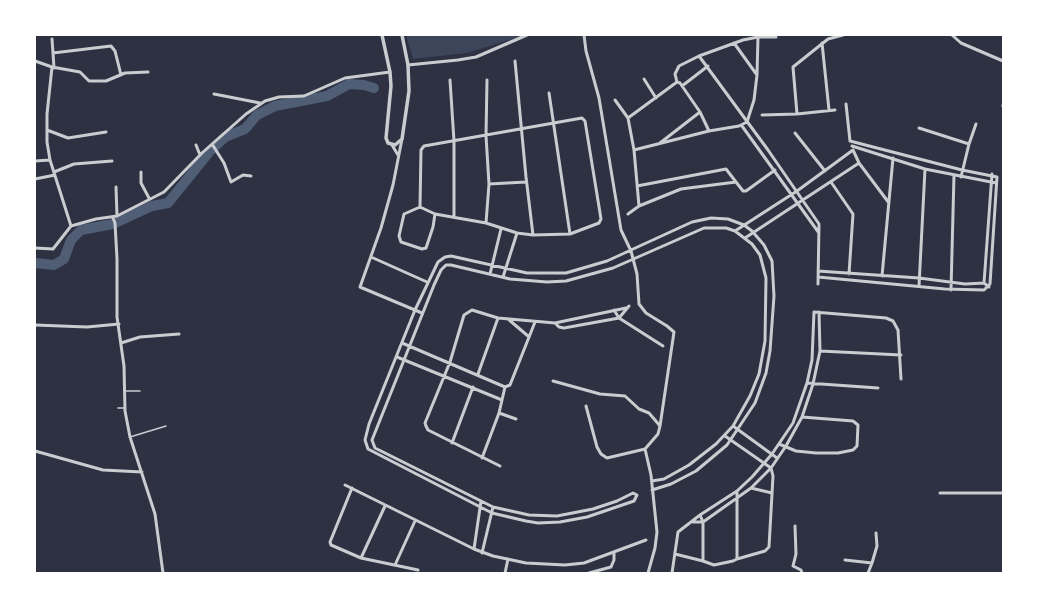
<!DOCTYPE html>
<style>
body{margin:0}
#map{position:relative;width:1038px;height:608px;overflow:hidden;background:#2d3142;font-family:Figtree,sans-serif}
canvas{display:block}
.frame{position:absolute;inset:0;border:36px solid #fff;pointer-events:none}
</style>
<div id="map">
<canvas width="1038" height="608"></canvas>
<div class="frame"></div>
</div>
<script>
const context = document.querySelector('canvas').getContext('2d');
context.lineJoin = 'round';
function paint(path, color) {
  context.fillStyle = color;
  context.fill(path, 'evenodd');
}
function toPath(rows) {
  const path = new Path2D();
  for (const r of rows) {
    path.moveTo(r[0], r[1]);
    for (let i = 2; i < r.length; i += 2) path.lineTo(r[i], r[i + 1]);
  }
  return path;
}
function strokePath(path, color, width, dash) {
  context.strokeStyle = color;
  context.lineWidth = width;
  context.lineCap = dash ? 'butt' : 'round';
  context.setLineDash(dash || []);
  context.stroke(path);
}
paint(toPath([
 [406,35,525,35,467,53,413,59]
]), '#3c4559');
strokePath(toPath([
 [35,263,54,265,64,259,71,240,81,230,113,224,152,206,168,203,210,151,225,137,245,129,257,115,275,106,327,96,349,84,364,85,374,88]
]), '#4f5d75', 10);
strokePath(toPath([
 [125,391,140,391],
 [118,408,125,408],
 [130,437,166,426]
]), '#caccd0', 1.5);
strokePath(toPath([
 [584,35,586,51,599,98,621,230,631,251,637,274,639,304,646,313,667,326,674,332,660,426],
 [952,35,961,43,1003,61],
 [52,39,53,53],
 [734,43,757,75],
 [822,43,829,110],
 [699,56,768,150,819,224,818,284],
 [35,61,52,67,47,114,47,142,50,160,71,226],
 [515,61,526,177,533,235],
 [408,65,458,60,476,57,527,35],
 [52,67,80,72,89,81,106,81,125,73,148,72],
 [54,68,53,53,111,46,115,51,121,75],
 [644,79,656,98],
 [450,80,454,141,454,216],
 [677,82,675,74,679,66,699,56,743,40,758,37,776,37],
 [682,86,708,66],
 [549,93,570,234],
 [214,94,260,103],
 [615,100,628,118],
 [846,104,850,141],
 [1003,106,1003,105],
 [797,114,793,67,828,39,843,35],
 [762,115,797,114,835,110],
 [742,126,819,233],
 [919,128,969,144],
 [47,130,68,138,106,132],
 [795,133,825,171],
 [402,139,393,185,381,228,360,287,422,313],
 [660,143,700,112,709,131],
 [212,144,224,163,231,182,243,175,251,176],
 [196,145,200,155],
 [392,145,398,155],
 [852,146,925,169,996,183],
 [634,150,628,118,677,82,680,83,700,112],
 [853,150,859,163,889,203],
 [35,161,50,160],
 [54,172,74,164,112,161],
 [141,172,141,183,149,198],
 [961,177,969,144,976,124],
 [35,179,55,175],
 [831,182,853,214,849,274],
 [489,184,526,182],
 [637,186,726,169,736,182],
 [116,187,117,216],
 [639,206,634,150,709,131,739,126,747,122,754,100,757,75,758,37],
 [420,207,421,150,424,146,582,118,585,121,601,219,599,223,570,234,533,235,517,233,486,223,435,214,420,207,404,214,399,236,401,242,422,249,426,248,433,227,435,214],
 [628,214,639,206,681,189,736,182,743,191,746,191,775,170],
 [113,218,115,223,117,259,117,317,124,366,125,411,130,437,155,514,163,573],
 [486,223,489,184,486,136,487,80],
 [735,231,797,191,853,150],
 [745,238,859,163],
 [35,248,53,249,71,226,96,219,117,216,164,192,202,153,246,114,265,101,279,97,304,96,345,78,390,72],
 [371,257,427,282],
 [818,271,919,278,965,284,984,283,989,287],
 [490,274,501,229],
 [882,276,893,158],
 [503,277,517,233],
 [818,277,945,289,984,290,990,284,997,177,962,170,850,141],
 [984,283,992,174],
 [919,286,925,169],
 [951,290,954,175],
 [614,310,619,318,663,346],
 [508,319,528,336],
 [555,323,559,327,564,328,619,318,629,306],
 [35,325,87,327,119,324],
 [121,343,140,337,179,334],
 [402,343,505,387],
 [820,351,901,355],
 [397,357,502,400],
 [478,374,498,318],
 [553,381,600,394,625,396,639,409,649,413,655,420,660,426,658,434,645,449,607,458,601,454,597,447,586,406],
 [807,383,878,388],
 [516,419,499,413,505,387,510,385,535,322],
 [733,426,777,458],
 [725,436,771,468,773,476,769,547,765,551,737,559],
 [452,443,473,387],
 [779,444,796,451,816,453,838,453,853,450,857,446,858,425,853,421,802,417],
 [645,449,651,475,657,532,655,548,648,573],
 [35,451,103,470,142,472],
 [482,458,499,413],
 [500,466,428,430,426,426,425,423,450,362,464,315,472,310,498,318,555,323,626,308],
 [345,485,474,549,493,556,526,563,565,565,584,563,646,540],
 [352,488,330,542,331,545,361,558,418,570],
 [751,488,772,493],
 [940,493,1003,493],
 [493,507,529,515,557,516,593,509,617,501,633,493,637,495,634,501,587,517,560,522,538,523,526,521,492,513,368,449,365,440,369,424,415,310,438,262,445,257,451,256,527,273,566,273,607,261,692,222,711,218,728,219,744,225,752,231,764,245,772,261,774,296,770,351,766,373,755,403,727,445,696,471,671,484,652,490],
 [700,515,703,522,703,561,714,565,733,561,737,559,737,491],
 [693,522,703,522,751,488,771,468,786,446,802,417,813,384,820,351,819,312],
 [795,526,796,554,793,566,801,570,802,573],
 [474,549,481,501],
 [482,553,493,507,375,448,372,440,434,285,441,270,446,265,451,265,510,279,547,282,566,281,613,268,704,228,726,228,735,231,752,244,760,255,766,278,765,341,759,374,750,396,733,426,716,444,689,465,664,479,652,481],
 [675,554,703,561],
 [361,558,385,506],
 [845,560,872,563,868,573],
 [872,563,877,546,876,533],
 [395,565,415,521],
 [505,573,508,559],
 [589,573,611,567,614,560,614,552],
 [672,573,678,532,700,515,737,491,752,477,772,454,793,423,807,383,812,360,814,312,886,318,893,321,898,330,901,379]
]), '#caccd0', 3);
strokePath(toPath([
 [382,35,390,72,391,86,386,138,388,143,395,145,402,139,409,91,408,65,402,35]
]), '#caccd0', 3.5);
</script>
